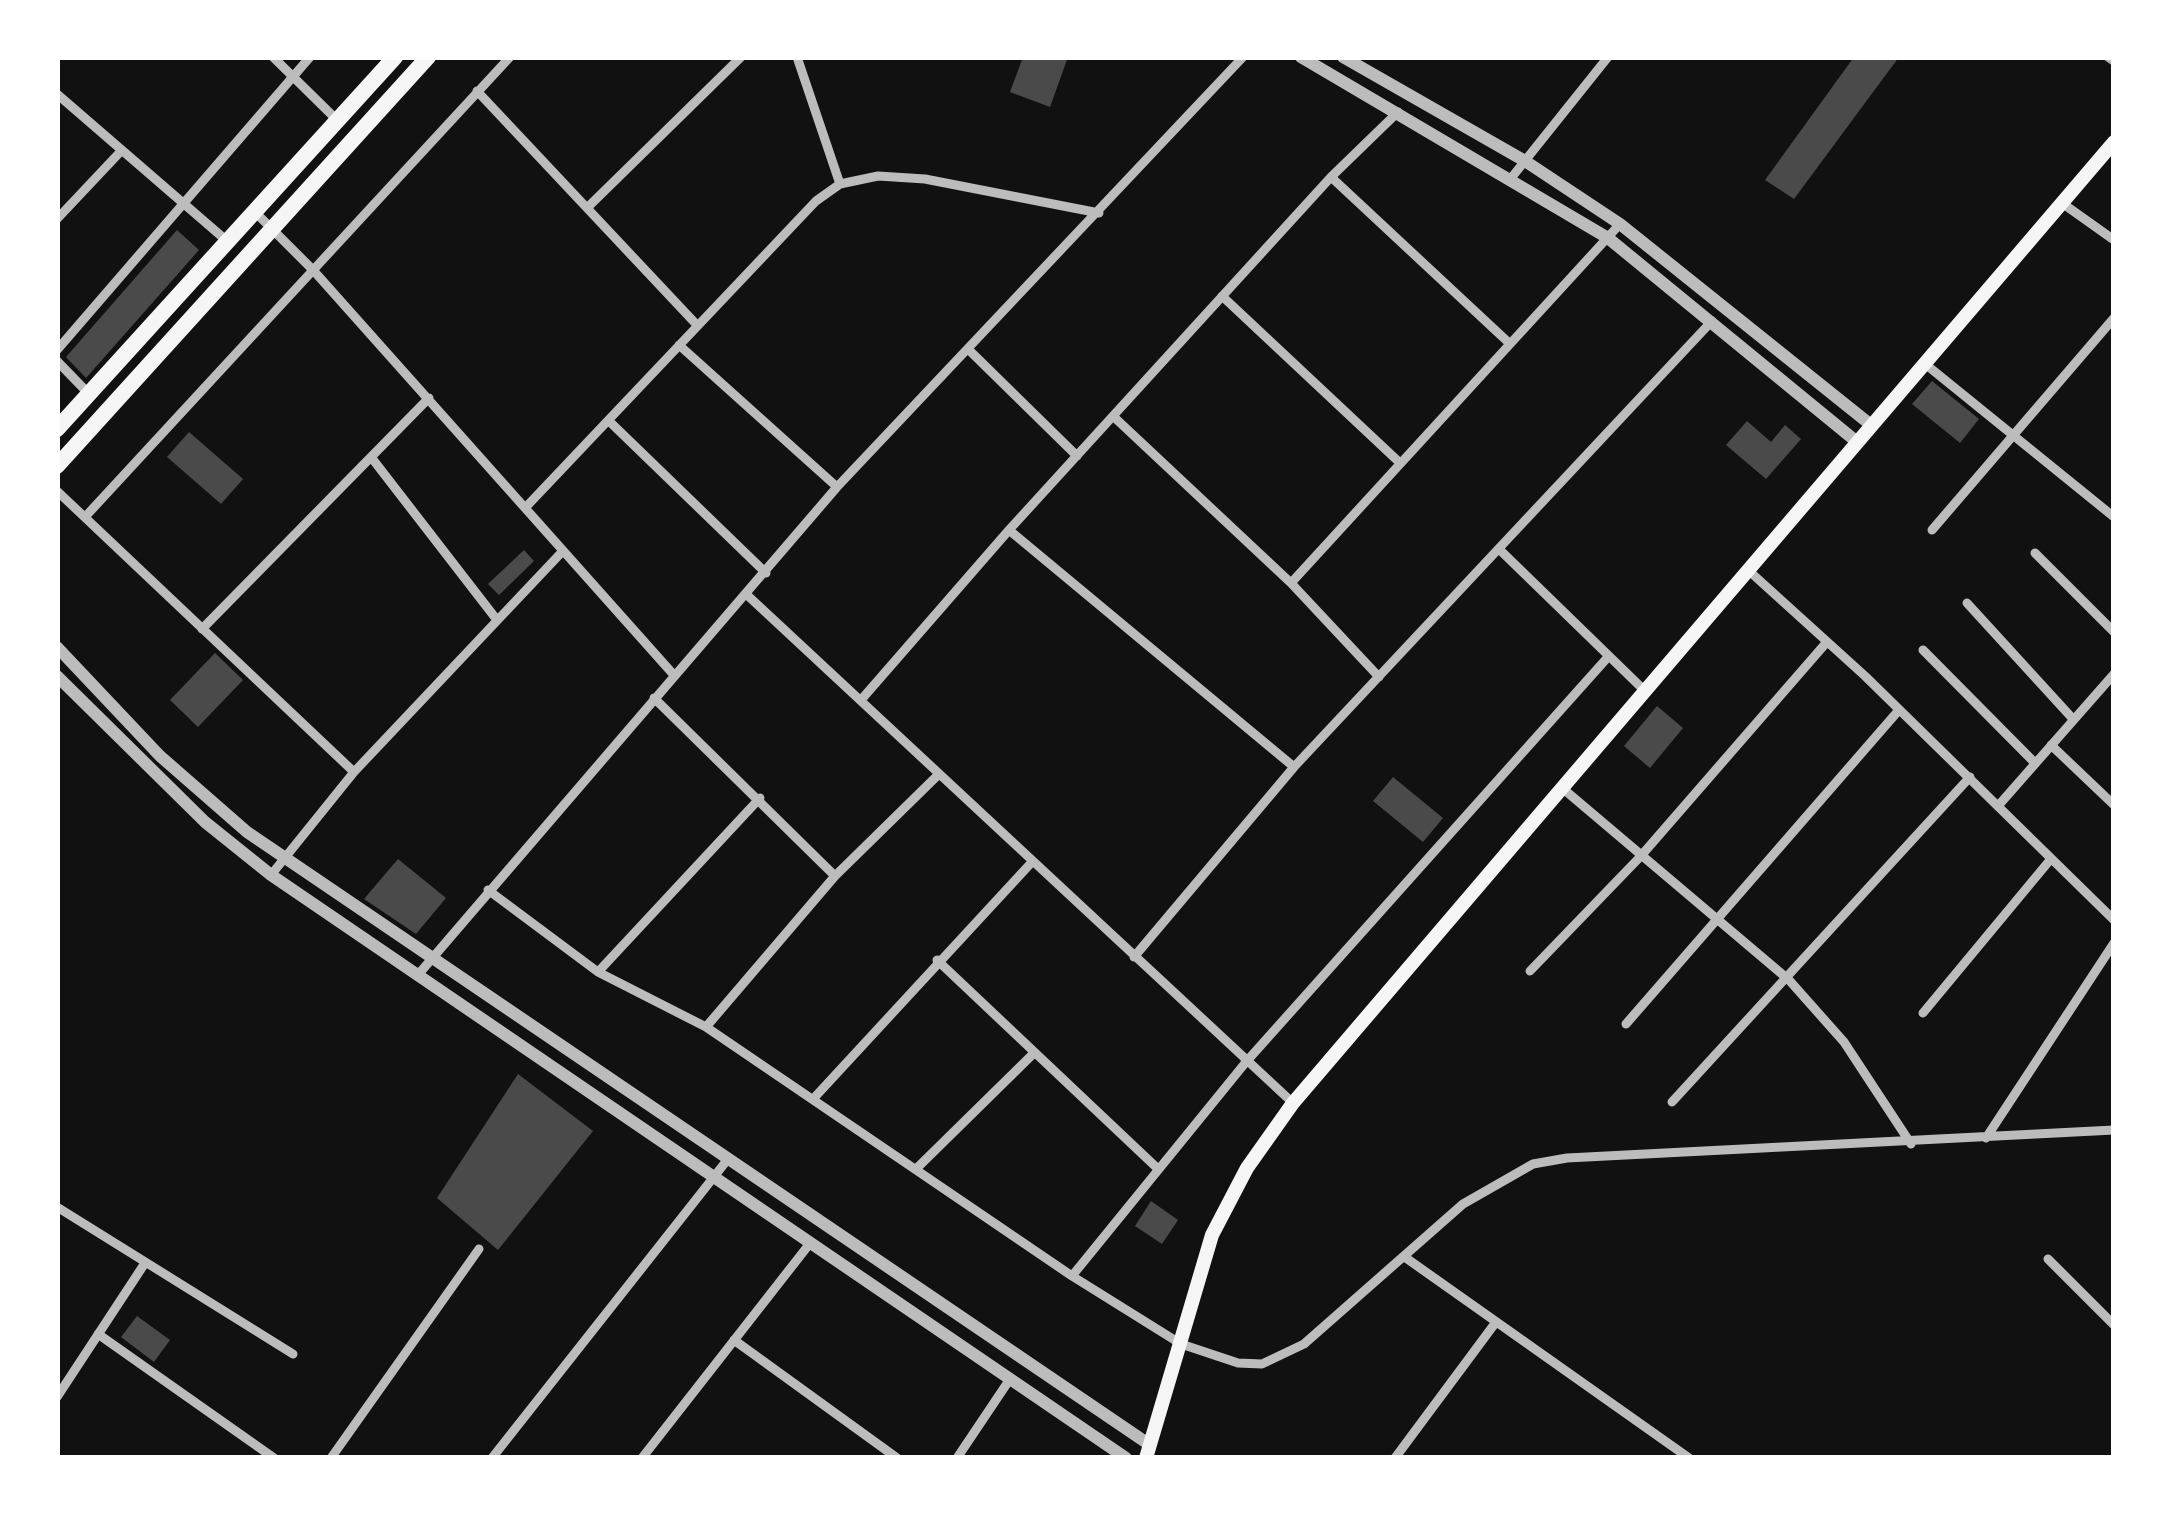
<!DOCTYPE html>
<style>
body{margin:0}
#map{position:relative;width:2171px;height:1515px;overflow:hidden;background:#111;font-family:"Roboto Condensed",sans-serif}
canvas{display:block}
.frame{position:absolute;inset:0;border:60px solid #fff;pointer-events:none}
</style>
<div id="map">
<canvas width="2171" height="1515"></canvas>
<div class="frame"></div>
</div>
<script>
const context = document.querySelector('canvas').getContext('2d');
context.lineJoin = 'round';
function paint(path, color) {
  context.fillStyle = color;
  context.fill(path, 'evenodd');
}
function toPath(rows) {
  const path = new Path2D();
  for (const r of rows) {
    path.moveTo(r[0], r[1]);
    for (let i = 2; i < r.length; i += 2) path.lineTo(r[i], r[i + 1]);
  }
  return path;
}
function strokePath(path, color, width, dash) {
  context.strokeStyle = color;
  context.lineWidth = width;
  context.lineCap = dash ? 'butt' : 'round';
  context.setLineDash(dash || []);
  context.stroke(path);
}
paint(toPath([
 [1023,57,1068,57,1050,107,1010,92],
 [1854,57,1899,57,1794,199,1765,180],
 [177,230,199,250,86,378,66,357],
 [1932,381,1979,419,1960,443,1912,404],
 [1747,421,1771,442,1785,425,1801,439,1766,479,1726,445],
 [189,432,243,479,221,504,167,457],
 [524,550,534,561,499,595,488,584],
 [215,653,243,680,198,727,170,700],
 [1657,706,1683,728,1650,768,1624,746],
 [1393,777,1443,818,1423,842,1373,801],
 [398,859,446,898,416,934,364,899],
 [518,1074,593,1131,498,1250,437,1198],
 [1151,1201,1178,1220,1162,1244,1135,1226],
 [137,1316,170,1340,154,1362,121,1337]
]), '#4a4a4a');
strokePath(toPath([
 [2104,57,2114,64]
]), '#bcbcbc', 4.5);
strokePath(toPath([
 [273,57,338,121],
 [797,57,840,184],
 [477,91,696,324],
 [57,94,227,241],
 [1331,177,1508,342],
 [1512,177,1608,57],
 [2062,203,2114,240],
 [588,207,741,57],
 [255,212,313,270,673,674],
 [57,219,122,150],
 [1222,296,1399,462],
 [679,345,837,487],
 [57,350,310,57],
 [969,350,1077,456],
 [57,361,89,394],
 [1924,363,2114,517],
 [1114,417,1291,583,1379,677],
 [610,422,766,573],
 [371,457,497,620],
 [57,491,354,772],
 [526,507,816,201,840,184,878,176,925,179,1099,213],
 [85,517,510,57],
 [1009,530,1294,767],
 [1932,530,2114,318],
 [1501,551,1646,692],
 [2035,553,2114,632],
 [1748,570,1865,676,2114,920],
 [1291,583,1620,224],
 [746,594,1293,1103],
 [1967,603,2073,719],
 [202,629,429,398],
 [1923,650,2034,762],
 [654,698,835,876],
 [861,700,1009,530,1331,177,1398,112],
 [2051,745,2114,805],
 [1561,787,1789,980,1844,1042,1911,1144],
 [1998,806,2114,674],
 [271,875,354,772,561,553],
 [488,890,598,972,706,1027,1072,1276,1181,1344,1238,1363,1262,1364,1304,1344,1463,1204,1533,1164,1567,1158,2114,1130],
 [1134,957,1294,767,1712,321],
 [937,960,1156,1167],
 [1530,971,1640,857,1826,643],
 [598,972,760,798],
 [417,976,837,487,1243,57],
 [1923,1013,2050,860],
 [1626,1024,1899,710],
 [706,1027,835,876,938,775],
 [814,1098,1032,862],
 [1672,1102,1970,777],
 [1986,1138,2114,943],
 [916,1169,1033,1054],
 [57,1207,293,1354],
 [1406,1258,1689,1458],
 [2048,1259,2114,1325],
 [1072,1276,1246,1062,1608,657],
 [98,1334,274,1458],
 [734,1340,897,1458],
 [57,1397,145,1263],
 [331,1458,479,1249],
 [492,1458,728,1159],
 [642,1458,811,1242],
 [957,1458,1010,1379],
 [1395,1458,1496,1322]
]), '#bcbcbc', 9);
strokePath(toPath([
 [1301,57,1608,238,1857,442],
 [1343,57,1525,161,1620,224,1871,425],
 [57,647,160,756,247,832,1150,1445],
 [57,676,205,822,271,875,1126,1458]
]), '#bcbcbc', 12);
strokePath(toPath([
 [1146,1458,1212,1235,1247,1168,1293,1103,2114,142]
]), '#f5f5f5', 14);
strokePath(toPath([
 [57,429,395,57],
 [57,466,428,57]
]), '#f5f5f5', 16);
</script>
